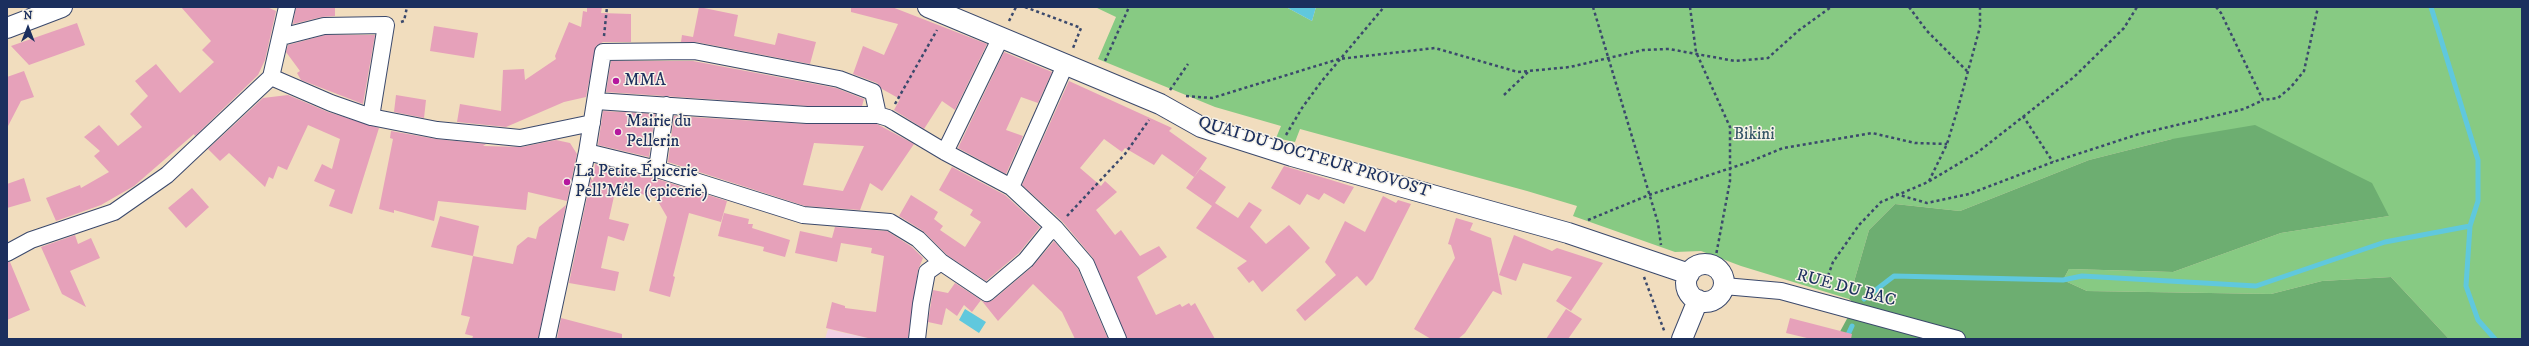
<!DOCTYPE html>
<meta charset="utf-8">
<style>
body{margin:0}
#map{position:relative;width:2529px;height:346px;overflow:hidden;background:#f1ddbe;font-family:"IM FELL DW Pica",serif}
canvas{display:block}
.frame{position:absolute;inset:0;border:8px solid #1b2f5e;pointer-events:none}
.north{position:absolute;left:8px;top:8px;width:40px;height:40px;-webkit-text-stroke:3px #f7f3e8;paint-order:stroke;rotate:0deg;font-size:11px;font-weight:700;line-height:16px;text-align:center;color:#1b2f5e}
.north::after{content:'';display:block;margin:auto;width:14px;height:18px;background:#1b2f5e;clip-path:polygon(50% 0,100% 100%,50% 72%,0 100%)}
</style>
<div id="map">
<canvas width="2529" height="346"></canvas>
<div class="frame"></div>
<div class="north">N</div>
</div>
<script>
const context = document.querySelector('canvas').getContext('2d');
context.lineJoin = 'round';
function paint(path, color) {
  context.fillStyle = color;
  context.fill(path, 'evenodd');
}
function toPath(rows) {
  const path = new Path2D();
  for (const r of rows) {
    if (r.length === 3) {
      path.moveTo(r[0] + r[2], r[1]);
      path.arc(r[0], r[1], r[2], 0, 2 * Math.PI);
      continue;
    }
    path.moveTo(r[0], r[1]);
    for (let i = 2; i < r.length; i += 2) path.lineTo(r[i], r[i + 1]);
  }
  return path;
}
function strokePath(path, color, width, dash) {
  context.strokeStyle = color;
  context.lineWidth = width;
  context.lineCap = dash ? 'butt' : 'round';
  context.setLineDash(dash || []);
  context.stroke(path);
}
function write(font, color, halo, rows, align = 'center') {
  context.font = font + ' "IM FELL DW Pica",serif';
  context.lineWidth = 3;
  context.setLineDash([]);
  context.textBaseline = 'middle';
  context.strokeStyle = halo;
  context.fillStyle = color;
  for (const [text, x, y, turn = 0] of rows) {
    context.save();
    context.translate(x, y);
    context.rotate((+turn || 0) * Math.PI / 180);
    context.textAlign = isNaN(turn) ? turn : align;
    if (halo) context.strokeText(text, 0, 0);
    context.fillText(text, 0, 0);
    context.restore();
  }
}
paint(toPath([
 [828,329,840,332,872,339,825,339]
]), '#f1d0e3');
paint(toPath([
 [1095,7,1286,7,1312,21,1316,7,2522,7,2522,339,2449,339,2391,277,2322,281,2271,294,2087,291,2063,280,2069,269,2173,272,2281,233,2389,216,2172,139,2089,160,1960,211,1895,204,1869,230,1849,299,1741,266,1701,251,1675,252,1573,216,1577,206,1527,191,1300,129,1295,142,1276,138,1281,126,1215,107,1098,59,1116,17]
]), '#87ca83');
paint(toPath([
 [2255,125,2372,183,2389,216,2281,233,2173,272,2069,269,2063,280,2087,291,2271,294,2322,281,2391,277,2449,339,1836,339,1855,304,1849,299,1869,230,1895,204,1960,211,2089,160,2172,139]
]), '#6dae71');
paint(toPath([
 [1286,7,1316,7,1312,21],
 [965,309,986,322,979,333,959,320]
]), '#60c8dd');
strokePath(toPath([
 [2431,7,2478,160,2478,201,2470,226,2466,286,2478,320,2495,339],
 [1864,299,1894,276,2063,280,2082,276,2256,286,2385,242,2470,226],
 [1846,339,1852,326]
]), '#60c8dd', 5);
paint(toPath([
 [181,7,267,7,276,11,265,60,258,75,195,136,194,134,134,186,101,205,56,221,46,198,80,185,81,188,109,172,94,156,100,151,84,137,99,125,118,146,142,127,130,114,148,96,135,81,156,64,180,93,214,62,202,50,211,41],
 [296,7,335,7,335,16,322,17,293,24],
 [587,7,602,7,601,13,631,14,631,42,603,42,596,46,586,97,564,102,506,127,457,122,460,104,501,111,503,70,524,69,525,80,556,59,555,56,569,22,581,27,583,11,587,12],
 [699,7,738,15,734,36,775,45,778,33,816,42,810,64,696,42,681,42,682,35,693,37],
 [851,7,892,7,987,44,955,110,942,101,924,129,894,110,900,99,882,89,877,83,853,74,863,46,884,55,898,24,851,12],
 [77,23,85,45,29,65,11,46],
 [434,26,478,33,474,58,430,51],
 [325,35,375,35,363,104,301,80,297,73,300,71,286,52,288,45],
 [1004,52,1052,72,1038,103,1021,97,1006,130,1023,136,1006,174,958,148],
 [611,61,693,61,836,88,864,99,862,106,807,106,606,92],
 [24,71,34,97,21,101,7,128,7,77],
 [1069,81,1172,128,1169,131,1207,158,1194,177,1162,154,1154,165,1125,148,1122,152,1104,139,1080,168,1101,186,1105,181,1117,192,1096,210,1115,235,1121,230,1140,256,1159,246,1167,257,1137,277,1156,315,1180,304,1182,307,1189,303,1191,306,1195,303,1215,339,1127,339,1093,258,1062,221,1022,185],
 [288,95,328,112,379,128,352,214,329,206,335,190,314,181,322,164,332,169,340,139,308,125,287,170,278,166,273,179,269,177,265,187,229,153,220,161,208,149,263,98],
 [396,95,426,100,424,118,394,112],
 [603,111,655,114,649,157,598,145],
 [674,116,806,124,877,124,914,144,882,191,870,183,860,210,805,206,668,162],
 [814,143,864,146,843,191,803,185],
 [391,131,436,139,486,144,483,146,522,147,556,140,570,143,577,154,567,201,528,192,526,210,438,201,434,221,394,210,394,213,379,209,393,139,390,138],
 [595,164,654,178,727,201,721,222,689,213,673,276,675,277,670,297,649,291,667,217,656,198,616,187,609,219,629,224,624,241,608,236,601,268,619,272,615,291,569,283,591,178,593,181],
 [1284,166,1318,176,1354,187,1344,204,1324,193,1319,200,1307,194,1300,205,1271,188],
 [952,167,1005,195,1040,227,1019,253,986,281,947,255,923,231,899,216,911,195,938,212,934,219,943,226,940,230,965,247,981,222,970,215,973,210,939,190],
 [1200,169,1226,187,1215,203,1238,218,1249,202,1262,210,1250,227,1266,244,1289,225,1310,248,1262,292,1253,280,1249,283,1237,268,1247,261,1196,228,1212,206,1186,188],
 [24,178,31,201,7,208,7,184],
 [192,188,209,207,186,228,168,208],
 [1383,196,1396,203,1398,200,1411,204,1373,279,1366,286,1357,276,1305,321,1296,310,1336,275,1325,262,1345,221,1365,232],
 [566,205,538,339,472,339,473,336,465,334,470,317,461,315,473,256,513,264,517,246,528,237,536,239,539,227],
 [724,213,749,219,748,224,753,224,752,228,790,240,785,257,763,251,764,247,718,236],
 [440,216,479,226,473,256,431,247],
 [1456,218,1473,223,1470,230,1491,238,1502,295,1493,291,1465,333,1458,339,1431,339,1414,329,1455,258,1451,245,1448,244],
 [835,227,887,231,912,247,923,258,918,270,908,339,872,339,826,328,832,302,845,306,845,308,876,312,884,256,871,253,872,248,841,243,837,262,795,253,800,231,832,238],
 [75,235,78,244,91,238,100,258,70,271,86,307,62,294,41,247],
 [1514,235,1552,251,1557,248,1603,263,1571,311,1556,301,1572,277,1523,263,1516,281,1499,275],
 [1054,241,1078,269,1108,339,1075,339,1062,312,1033,284,998,321,982,301,988,302,993,300,1032,267],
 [7,262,10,262,30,310,7,320],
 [955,283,981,300,972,312,964,305,957,316,946,308,942,325,928,322,933,290,948,293],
 [1566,309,1582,319,1568,339,1546,339],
 [561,318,622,334,622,339,557,339],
 [1790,318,1852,334,1851,339,1811,339,1786,333]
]), '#e6a1ba');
const minor = toPath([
 [281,37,324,26,386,25,371,117],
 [271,77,287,7],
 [596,101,807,115,878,115,888,118,945,152,1011,187,1055,228,1086,264,1118,339],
 [587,152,657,169,803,215,890,222,918,239,941,262,927,272,921,304,917,339],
 [945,152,1001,37],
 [657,169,666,105],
 [1011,187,1066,63],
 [7,253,31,240,114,212,167,175,271,77,331,103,371,117,437,130,520,138,592,123],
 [941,262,987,293,1026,260,1047,234,1055,228],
 [1724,286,1781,291,1957,339],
 [547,339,587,152,603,52,694,51,839,79,873,92,878,115]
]);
const tertiary = toPath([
 [928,7,1160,104,1201,127,1292,156,1568,233,1689,274],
 [7,28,62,7],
 [1705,283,19],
 [1682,339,1698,300]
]);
strokePath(minor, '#3b496c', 18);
strokePath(tertiary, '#3b496c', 22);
strokePath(toPath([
 [1025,7,1081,28,1073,48],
 [1593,7,1658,223,1661,245],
 [1690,7,1696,52,1730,127,1730,181,1714,266],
 [1909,7,1927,31,1967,71],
 [2216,7,2221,13,2263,100,2278,98,2291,87,2304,71,2318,7],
 [1009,21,1016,7],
 [401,22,404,21,407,7],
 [604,36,607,7],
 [1105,61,1129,7],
 [1170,90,1188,64],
 [1504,95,1529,71],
 [1186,96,1212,98,1339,59,1435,48,1518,72,1570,67,1643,50,1669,49,1735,61,1768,58,1798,31,1831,7],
 [895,104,937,30],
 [2023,116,2053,162],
 [1286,135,1302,108,1321,82,1384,7],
 [1929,181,1947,144,1958,108,1980,27,1980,7],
 [1896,194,1927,203,1969,194,2053,162,2139,134,2244,109,2263,100],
 [1067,216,1125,154,1149,120],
 [1588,220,1649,195,1749,162,1783,148,1872,133,1915,143,1947,144],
 [1644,277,1665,333],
 [1824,287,1833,262,1859,225,1881,202,1928,182,1978,152,2074,77,2124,28,2137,7]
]), '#3b496c', 2.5, [3, 3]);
strokePath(minor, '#fff', 16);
strokePath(tertiary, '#fff', 20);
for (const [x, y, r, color] of [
 [616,81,4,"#b5179e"],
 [618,132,4,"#b5179e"],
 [567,182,4,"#b5179e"]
]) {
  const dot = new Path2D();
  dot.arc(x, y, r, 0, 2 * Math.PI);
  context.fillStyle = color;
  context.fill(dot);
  strokePath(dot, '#f7f3e8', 1.5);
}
write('17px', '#1b2f5e', '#f7f3e8', [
 ["MMA",624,81],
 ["Mairie du",626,122],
 ["Pellerin",626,142],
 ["La Petite Épicerie",575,172],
 ["Pell'Mêle (epicerie)",575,192]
], 'left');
write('17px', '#365667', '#f7f3e8', [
 ["Bikini",1754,135]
]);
write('17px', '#1b2f5e', '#f7f3e8', [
 ["QUAI DU DOCTEUR PROVOST",1314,158,17],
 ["RUE DU BAC",1846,289,15]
]);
</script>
